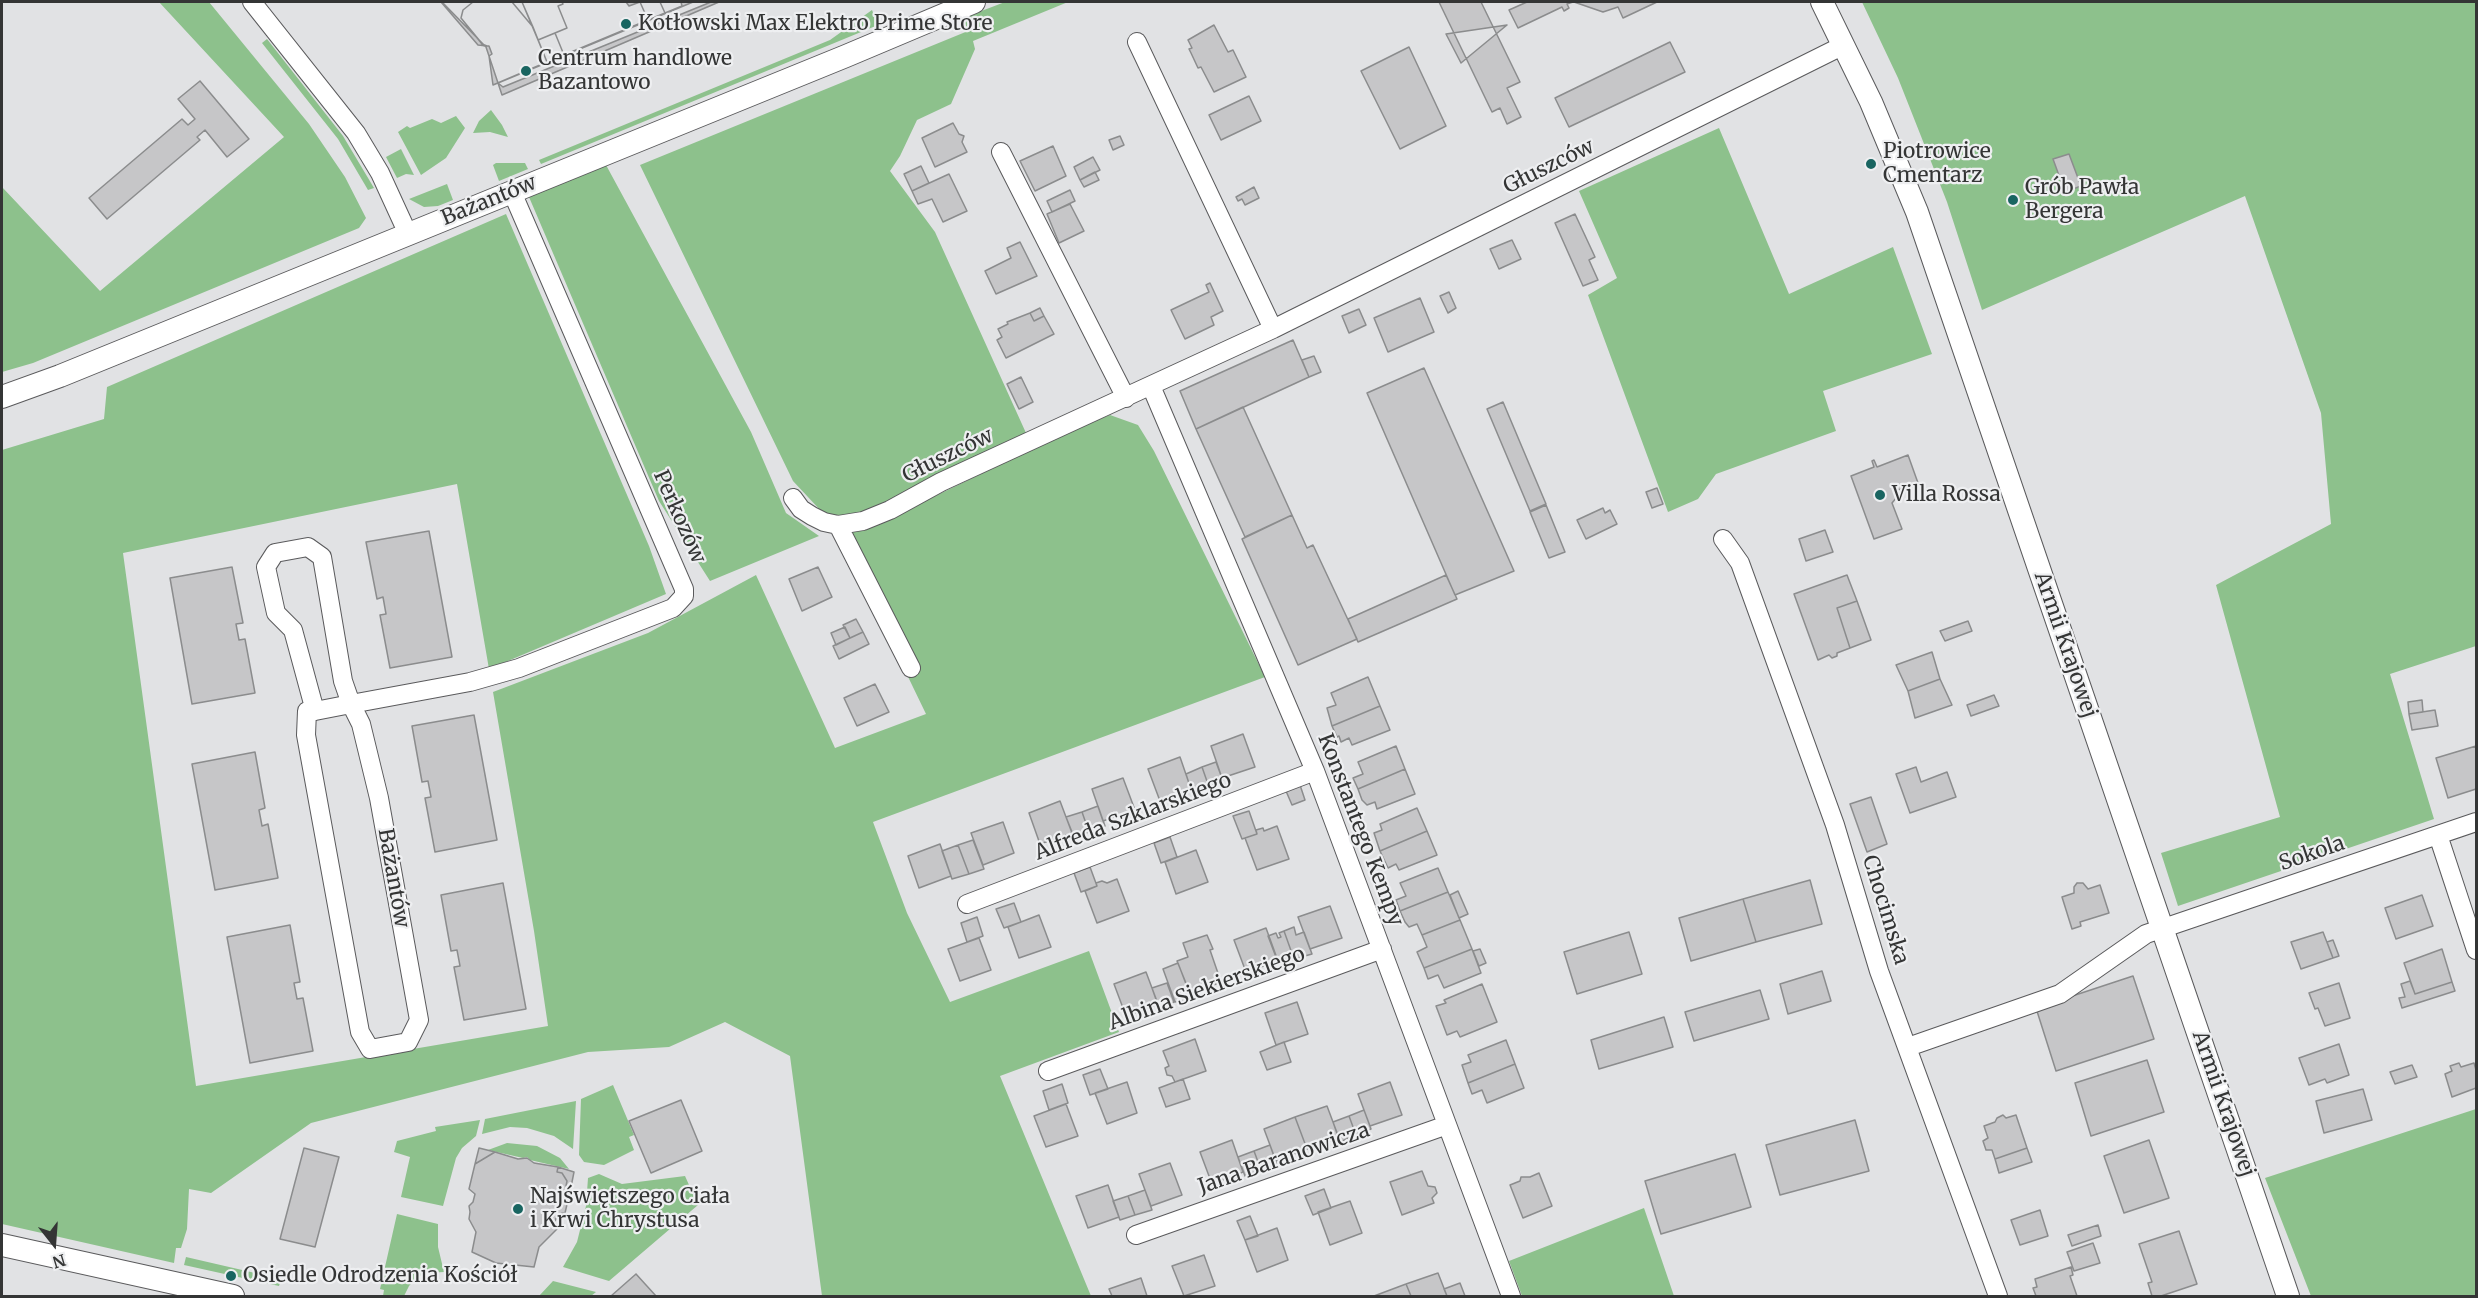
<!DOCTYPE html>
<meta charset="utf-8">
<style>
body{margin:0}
#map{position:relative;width:2478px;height:1298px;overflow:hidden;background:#e1e2e4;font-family:Merriweather,serif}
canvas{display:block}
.frame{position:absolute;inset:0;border:3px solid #343535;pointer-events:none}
.north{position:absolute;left:24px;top:1214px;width:60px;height:60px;-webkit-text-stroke:4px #eeeff1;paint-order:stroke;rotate:163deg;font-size:16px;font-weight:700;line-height:24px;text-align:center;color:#343535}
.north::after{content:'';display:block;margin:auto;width:21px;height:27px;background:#343535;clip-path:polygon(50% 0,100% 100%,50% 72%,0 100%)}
</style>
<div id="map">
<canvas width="2478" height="1298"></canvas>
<div class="frame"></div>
<div class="north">N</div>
</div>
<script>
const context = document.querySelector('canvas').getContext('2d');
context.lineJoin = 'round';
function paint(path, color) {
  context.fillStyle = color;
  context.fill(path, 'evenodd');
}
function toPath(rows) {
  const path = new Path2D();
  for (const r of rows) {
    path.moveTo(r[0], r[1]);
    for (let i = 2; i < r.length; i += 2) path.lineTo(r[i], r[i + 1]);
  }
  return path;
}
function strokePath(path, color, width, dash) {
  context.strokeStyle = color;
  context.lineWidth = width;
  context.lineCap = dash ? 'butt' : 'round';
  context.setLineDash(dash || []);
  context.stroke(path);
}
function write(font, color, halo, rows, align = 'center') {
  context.font = font + ' Merriweather,serif';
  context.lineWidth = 4.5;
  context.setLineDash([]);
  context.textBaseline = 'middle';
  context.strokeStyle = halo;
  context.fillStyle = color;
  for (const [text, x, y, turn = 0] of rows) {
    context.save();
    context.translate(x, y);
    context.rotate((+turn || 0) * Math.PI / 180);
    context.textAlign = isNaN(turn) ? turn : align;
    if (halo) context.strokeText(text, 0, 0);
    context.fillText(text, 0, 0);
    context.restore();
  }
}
paint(toPath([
 [159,2,209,2,309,124,345,177,366,218,359,228,33,363,2,372,2,187,100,291,284,137],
 [1005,2,1068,2,973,41,975,49,951,104,917,120,900,156,890,171,935,232,1026,433,883,506,843,518,822,512,793,481,640,165,968,31,963,18],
 [1862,2,2476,2,2476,646,2390,674,2434,819,2178,906,2161,853,2280,817,2216,585,2331,524,2321,413,2245,196,1982,310,1947,202,1898,78],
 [872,10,878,25,541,164,539,160,830,40],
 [267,39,343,136,374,188,368,190,338,139,262,43],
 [491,110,502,125,508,137,490,132,473,133,479,121],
 [456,116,465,128,446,158,421,175,398,132,407,126,410,128,432,119,441,123],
 [1719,128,1789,294,1893,247,1932,354,1823,391,1836,431,1716,474,1698,499,1668,512,1588,295,1617,278,1579,191],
 [401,149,414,175,406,174,397,178,386,157],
 [496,163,525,163,528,169,499,181,493,165],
 [606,165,751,432,786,513,819,536,710,581,659,501,529,197],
 [447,184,453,200,438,206,424,207,409,199],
 [506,214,649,546,666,594,489,669,457,484,123,553,196,1086,548,1026,534,931,493,692,648,633,756,575,835,748,926,714,840,536,929,499,1072,430,1110,415,1138,425,1154,451,1265,677,873,822,907,913,950,1002,1089,951,1119,1032,1000,1076,1091,1296,822,1296,790,1056,725,1022,669,1047,588,1052,311,1123,211,1193,189,1189,187,1229,181,1248,176,1248,174,1263,2,1224,2,450,104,419,107,387],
 [613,1085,634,1135,629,1137,634,1150,604,1165,584,1162,579,1155,581,1099],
 [576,1101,573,1149,554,1136,527,1128,510,1127,482,1134,485,1119],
 [2476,1109,2476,1296,2311,1296,2265,1178],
 [480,1120,476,1136,462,1148,456,1158,443,1206,401,1197,410,1157,394,1152,397,1141,436,1131,435,1127],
 [507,1143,537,1146,560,1158,569,1169,530,1160,527,1157,523,1158,488,1150],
 [599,1174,622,1184,685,1176,698,1205,609,1281,563,1267,577,1242,586,1206,588,1178],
 [1644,1208,1674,1296,1522,1296,1509,1261],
 [397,1214,438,1224,438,1247,444,1272,426,1273,416,1278,409,1286,404,1296,383,1296,384,1290,380,1289],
 [186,1257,281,1279,279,1286,184,1265],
 [553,1281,596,1292,591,1296,539,1296]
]), '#8dc18c');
const building = toPath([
 [441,2,473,2,463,10,461,18,482,44,487,46,478,45,441,2],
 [442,2,719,2,502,95,486,47,442,2],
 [473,2,512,2,533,27,547,62,493,85,489,56,492,54,489,46,484,46,461,18,463,10,473,2],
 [512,2,522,2,533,27,512,2],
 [522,2,562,2,563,4,558,6,567,28,538,40,522,2],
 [562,2,626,2,629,6,640,2,648,20,564,55,555,33,567,28,558,6,563,4,562,2],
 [640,2,660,2,665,13,648,20,640,2],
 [660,2,681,2,682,6,665,13,660,2],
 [693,2,711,2,503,87,498,83,693,2],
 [1439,2,1481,2,1520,82,1507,88,1521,117,1507,124,1500,108,1492,112,1439,2],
 [1527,2,1573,2,1567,4,1569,8,1564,11,1562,7,1518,28,1509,10,1527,2],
 [1574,2,1657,2,1623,18,1618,7,1603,12,1574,2],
 [1214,25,1228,52,1233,50,1246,77,1214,92,1201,67,1198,68,1191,53,1189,49,1192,48,1188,40,1214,25],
 [1507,25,1461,63,1446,34,1507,25],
 [555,33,564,55,547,62,538,40,555,33],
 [1670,42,1685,72,1569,127,1555,98,1670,42],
 [1409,47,1446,126,1400,149,1361,71,1409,47],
 [200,81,249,139,227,157,205,130,197,137,200,140,107,219,89,198,182,119,188,125,195,119,178,99,200,81],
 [1249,96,1261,121,1221,140,1209,115,1249,96],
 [953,123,959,134,964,136,962,142,967,152,935,167,922,138,953,123],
 [1120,136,1124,145,1113,150,1109,140,1120,136],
 [1053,146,1066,176,1035,191,1020,161,1053,146],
 [2069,154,2081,186,2065,192,2053,159,2069,154],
 [1093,157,1100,170,1080,180,1074,167,1093,157],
 [921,166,929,183,912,191,904,174,921,166],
 [1095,172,1099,180,1084,187,1080,180,1095,172],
 [949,174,967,211,943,222,932,199,918,204,912,191,949,174],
 [1254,187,1259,198,1245,205,1242,199,1238,201,1236,197,1254,187],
 [1070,190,1075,201,1052,212,1047,201,1070,190],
 [1070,204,1084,231,1059,243,1047,214,1070,204],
 [1575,214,1595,257,1589,260,1598,280,1583,286,1555,223,1575,214],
 [1512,240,1521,259,1499,269,1490,249,1512,240],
 [1020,242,1037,276,996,294,985,271,1011,258,1007,248,1020,242],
 [1210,283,1223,311,1211,317,1214,325,1185,339,1171,310,1209,292,1206,285,1210,283],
 [1449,292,1456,308,1448,313,1440,296,1449,292],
 [1420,298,1434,332,1388,352,1374,318,1420,298],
 [1040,308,1044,316,1034,321,1030,313,1040,308],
 [1359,309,1366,325,1349,333,1342,316,1359,309],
 [1030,313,1034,321,1044,316,1054,334,1006,358,997,340,1002,337,998,329,1008,324,1007,322,1030,313],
 [1293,340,1309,377,1196,429,1180,391,1293,340],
 [1314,356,1321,372,1309,377,1302,360,1314,356],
 [1424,368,1514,571,1455,595,1367,393,1424,368],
 [1021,377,1033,402,1019,409,1007,384,1021,377],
 [1503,402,1546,504,1530,511,1487,409,1503,402],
 [1243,407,1292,515,1245,537,1196,429,1243,407],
 [1908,455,1918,483,1898,490,1897,497,1892,503,1902,529,1874,539,1851,476,1874,467,1872,461,1874,460,1877,467,1908,455],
 [1657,488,1663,504,1652,508,1646,492,1657,488],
 [1546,505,1565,552,1549,558,1530,512,1546,505],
 [1603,508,1605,513,1610,510,1617,524,1586,539,1577,520,1603,508],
 [1292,515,1307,548,1313,545,1357,639,1298,665,1242,539,1292,515],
 [1825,530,1833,552,1806,561,1799,539,1825,530],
 [429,531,452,657,390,668,380,615,386,614,383,597,377,599,366,542,429,531],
 [232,567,243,623,236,624,239,640,245,639,255,693,192,704,170,578,232,567],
 [818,567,832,597,802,611,789,579,818,567],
 [1446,575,1457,599,1358,642,1348,619,1446,575],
 [1847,575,1857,601,1837,608,1850,648,1837,653,1837,656,1832,658,1829,655,1818,660,1794,594,1847,575],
 [1857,601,1871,640,1850,648,1837,608,1857,601],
 [856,619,863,632,850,638,843,625,856,619],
 [1968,621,1972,631,1945,641,1940,631,1968,621],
 [845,627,850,638,836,645,831,633,845,627],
 [863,632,869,644,839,659,833,646,863,632],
 [1932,652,1940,679,1908,691,1896,665,1932,652],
 [1368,677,1380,706,1332,726,1327,708,1336,705,1331,693,1368,677],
 [1940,679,1952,705,1915,718,1908,691,1940,679],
 [875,684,889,712,857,726,844,698,875,684],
 [1994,695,1999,706,1971,716,1967,705,1994,695],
 [2422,700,2423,712,2409,714,2408,702,2422,700],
 [1380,706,1390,730,1352,745,1349,738,1341,742,1339,736,1337,737,1332,726,1380,706],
 [2435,710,2438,726,2412,730,2409,714,2435,710],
 [474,715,497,840,435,852,425,798,431,797,428,781,422,782,412,726,474,715],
 [1243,734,1255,767,1222,778,1211,746,1243,734],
 [1396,746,1405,769,1358,789,1353,778,1363,774,1358,762,1396,746],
 [2476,746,2476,789,2448,798,2436,758,2476,746],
 [255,752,265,808,259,810,262,826,268,824,278,878,215,890,192,764,255,752],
 [1180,757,1191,789,1160,801,1148,769,1180,757],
 [1216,762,1223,781,1209,787,1202,767,1216,762],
 [1202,767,1209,787,1192,793,1186,774,1202,767],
 [1916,767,1921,782,1947,772,1956,797,1910,813,1896,774,1916,767],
 [1405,769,1415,794,1377,809,1375,802,1367,805,1362,800,1358,789,1405,769],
 [1123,778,1135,810,1103,821,1092,789,1123,778],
 [1300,785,1305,800,1292,805,1286,791,1300,785],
 [1871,797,1887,844,1867,852,1850,804,1871,797],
 [1060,801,1072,833,1040,844,1029,813,1060,801],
 [1098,806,1105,826,1089,832,1082,812,1098,806],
 [1417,808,1427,831,1380,851,1374,833,1382,830,1380,824,1417,808],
 [1249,811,1257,834,1242,839,1233,816,1249,811],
 [1082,812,1089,832,1074,837,1066,817,1082,812],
 [1003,822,1014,853,983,865,971,833,1003,822],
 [1277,826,1289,859,1257,870,1245,838,1257,834,1256,830,1263,828,1264,831,1277,826],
 [1427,831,1437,855,1399,870,1396,864,1388,868,1380,851,1427,831],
 [1170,837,1177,857,1161,863,1154,843,1170,837],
 [973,840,984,869,969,874,958,845,973,840],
 [940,844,951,876,919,888,908,856,940,844],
 [958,845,969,874,952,879,942,851,958,845],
 [1196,850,1208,882,1176,894,1165,862,1196,850],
 [1090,867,1097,886,1081,892,1074,873,1090,867],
 [1438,868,1448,892,1400,911,1396,900,1406,896,1400,883,1438,868],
 [1117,879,1129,911,1097,923,1085,891,1097,886,1096,883,1102,881,1107,883,1117,879],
 [1810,880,1822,924,1756,942,1743,899,1810,880],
 [503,883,526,1009,464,1020,454,967,460,966,457,950,451,951,441,895,503,883],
 [2077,883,2083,883,2088,889,2100,885,2109,913,2080,922,2081,926,2072,929,2062,897,2074,893,2074,887,2077,883],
 [1458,891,1468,914,1459,918,1450,895,1458,891],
 [1448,892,1460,920,1422,935,1417,924,1409,927,1405,922,1400,911,1448,892],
 [2422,895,2433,926,2396,939,2385,908,2422,895],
 [1743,899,1756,942,1691,961,1679,918,1743,899],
 [1014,903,1021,922,1004,928,996,909,1014,903],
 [1330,906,1342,938,1310,949,1298,917,1330,906],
 [1039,915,1051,947,1019,958,1008,927,1039,915],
 [977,917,983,936,967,942,961,923,977,917],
 [1460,920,1472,949,1424,968,1417,952,1427,947,1422,935,1460,920],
 [290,925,300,982,294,983,297,999,303,998,313,1051,250,1063,227,937,290,925],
 [1294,927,1296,935,1304,932,1312,954,1294,959,1284,931,1294,927],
 [1266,928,1278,961,1246,972,1234,940,1266,928],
 [1284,931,1294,959,1279,965,1268,936,1276,933,1278,938,1281,937,1279,933,1284,931],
 [1629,932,1642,974,1577,994,1564,952,1629,932],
 [2323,932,2333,958,2301,969,2291,942,2323,932],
 [1207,935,1213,949,1210,950,1221,982,1206,988,1204,994,1200,996,1195,991,1190,993,1177,961,1188,957,1183,943,1207,935],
 [979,938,991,970,960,981,948,949,979,938],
 [2333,940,2339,956,2333,958,2327,942,2333,940],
 [1472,949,1481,973,1444,988,1438,975,1428,979,1424,968,1472,949],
 [1480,949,1486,963,1479,966,1473,951,1480,949],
 [2442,949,2452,982,2415,994,2404,963,2442,949],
 [1178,963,1191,997,1175,1002,1163,969,1178,963],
 [1822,971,1831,1001,1788,1014,1780,984,1822,971],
 [1146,972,1158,1004,1126,1016,1114,984,1146,972],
 [2133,976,2154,1039,2056,1071,2036,1008,2133,976],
 [2410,981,2415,994,2452,982,2455,991,2402,1008,2399,998,2405,997,2401,984,2410,981],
 [1167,983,1174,1002,1159,1008,1152,988,1167,983],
 [2339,983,2350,1018,2325,1026,2318,1008,2315,1009,2309,993,2339,983],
 [1482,984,1497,1022,1460,1037,1457,1031,1447,1035,1436,1006,1446,1003,1444,1000,1482,984],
 [1760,990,1769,1019,1694,1041,1685,1012,1760,990],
 [1297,1002,1308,1034,1276,1045,1265,1013,1297,1002],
 [1664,1017,1673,1047,1599,1069,1591,1040,1664,1017],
 [1195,1039,1206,1071,1175,1082,1172,1076,1167,1075,1165,1068,1169,1066,1163,1051,1195,1039],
 [1506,1040,1515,1064,1468,1083,1462,1065,1471,1062,1468,1055,1506,1040],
 [1284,1042,1291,1062,1267,1070,1260,1052,1284,1042],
 [2339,1044,2349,1075,2327,1083,2325,1079,2309,1085,2299,1058,2339,1044],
 [2147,1060,2164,1112,2091,1136,2075,1083,2147,1060],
 [2459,1063,2461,1067,2474,1063,2476,1070,2476,1088,2452,1097,2445,1074,2452,1071,2450,1066,2459,1063],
 [1515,1064,1524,1088,1487,1103,1482,1090,1472,1094,1468,1083,1515,1064],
 [2412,1065,2417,1077,2395,1084,2390,1072,2412,1065],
 [1100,1069,1108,1089,1090,1095,1083,1075,1100,1069],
 [1183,1079,1190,1099,1166,1107,1159,1088,1183,1079],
 [1127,1082,1137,1113,1107,1124,1095,1093,1127,1082],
 [1390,1082,1402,1115,1370,1126,1358,1094,1390,1082],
 [1062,1084,1068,1103,1049,1110,1043,1091,1062,1084],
 [2363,1089,2372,1120,2324,1133,2316,1101,2363,1089],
 [681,1100,702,1151,651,1173,629,1121,681,1100],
 [1066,1104,1078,1136,1046,1147,1034,1116,1066,1104],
 [1327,1106,1339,1138,1307,1149,1295,1117,1327,1106],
 [1364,1110,1371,1129,1356,1135,1349,1116,1364,1110],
 [2003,1115,2006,1118,2016,1115,2027,1148,1995,1159,1992,1150,1986,1150,1983,1141,1988,1138,1984,1126,1995,1122,1997,1118,2003,1115],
 [1349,1116,1356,1135,1340,1142,1333,1122,1349,1116],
 [1295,1117,1307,1149,1276,1161,1264,1129,1295,1117],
 [1855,1120,1869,1171,1780,1195,1766,1145,1855,1120],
 [1232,1140,1243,1172,1212,1184,1200,1152,1232,1140],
 [2149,1140,2169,1198,2124,1213,2104,1156,2149,1140],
 [1270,1145,1277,1165,1261,1170,1254,1151,1270,1145],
 [304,1148,339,1157,315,1247,280,1239,304,1148],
 [479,1148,495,1152,475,1164,479,1148],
 [2027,1148,2032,1162,1999,1173,1995,1159,2027,1148],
 [1254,1151,1261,1170,1245,1176,1238,1157,1254,1151],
 [495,1152,518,1159,527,1158,534,1163,558,1167,557,1172,562,1173,567,1181,566,1186,571,1187,565,1213,557,1214,555,1222,557,1229,539,1247,534,1267,496,1263,472,1252,476,1232,469,1219,470,1212,469,1206,473,1202,475,1194,469,1189,475,1164,495,1152],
 [1735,1154,1751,1207,1661,1234,1645,1181,1735,1154],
 [1170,1163,1182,1195,1151,1206,1139,1174,1170,1163],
 [558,1167,574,1172,571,1187,566,1186,567,1181,562,1173,557,1172,558,1167],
 [1422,1171,1428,1186,1435,1187,1437,1193,1432,1198,1434,1203,1402,1215,1390,1182,1422,1171],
 [1539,1173,1552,1206,1523,1218,1510,1185,1520,1181,1521,1177,1530,1177,1539,1173],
 [1108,1185,1119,1217,1088,1228,1076,1196,1108,1185],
 [1324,1189,1331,1208,1313,1215,1305,1196,1324,1189],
 [1145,1190,1152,1210,1135,1215,1128,1196,1145,1190],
 [1128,1196,1135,1215,1120,1220,1113,1201,1128,1196],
 [1350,1201,1362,1233,1330,1245,1318,1212,1350,1201],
 [2040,1210,2048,1236,2020,1245,2011,1220,2040,1210],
 [1250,1216,1258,1236,1245,1240,1237,1221,1250,1216],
 [2098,1225,2101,1236,2072,1246,2068,1235,2098,1225],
 [1277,1228,1288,1260,1257,1272,1245,1240,1277,1228],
 [2179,1231,2197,1284,2161,1296,2152,1296,2148,1283,2152,1282,2139,1244,2179,1231],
 [2093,1243,2100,1263,2074,1271,2067,1252,2093,1243],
 [1204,1255,1215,1286,1184,1296,1172,1266,1204,1255],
 [2071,1267,2073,1275,2070,1276,2077,1296,2036,1296,2033,1288,2037,1287,2035,1279,2071,1267],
 [1438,1273,1447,1296,1411,1296,1406,1284,1438,1273],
 [636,1274,656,1296,611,1296,636,1274],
 [1141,1278,1147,1296,1112,1296,1109,1289,1141,1278],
 [1460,1283,1465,1296,1447,1296,1444,1289,1460,1283],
 [1406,1284,1411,1296,1374,1296,1406,1284]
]);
paint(building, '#c6c6c8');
strokePath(building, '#8b8c8d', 1.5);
const minor = toPath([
 [252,2,356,133,380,173,408,234],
 [1137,42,1273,329],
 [1001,152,1126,398],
 [1151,386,1315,771,1511,1296],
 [793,498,801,509,812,516,824,522,838,525,863,521,890,510,941,482,1273,329,1844,45],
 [838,525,911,668],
 [1723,539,1740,563,1835,825,1879,971,1998,1296],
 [315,711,293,630,276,613,266,567,275,553,308,547,322,557,343,681,351,704,361,724,379,798,419,1020,408,1042,370,1049,360,1032,306,735,307,711,315,711,351,704,470,682,519,668,673,608,684,596,684,589,512,192],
 [2438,835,2476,950],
 [967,904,1315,771],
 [1908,1047,2060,994,2146,934,2476,822],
 [1048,1071,1382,949],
 [1136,1235,1447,1125]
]);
const tertiary = toPath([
 [1822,2,1871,102,1917,212,2288,1296],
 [2,397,60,376,846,56,974,2],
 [2,1245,233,1296]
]);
strokePath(minor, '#5a5a5c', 20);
strokePath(tertiary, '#5a5a5c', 24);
strokePath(minor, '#fff', 18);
strokePath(tertiary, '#fff', 22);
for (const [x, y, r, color] of [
 [626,24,6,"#196561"],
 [526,71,6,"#196561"],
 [1871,164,6,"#196561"],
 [2013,200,6,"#196561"],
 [1880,495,6,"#196561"],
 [518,1209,6,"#196561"],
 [231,1276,6,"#196561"]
]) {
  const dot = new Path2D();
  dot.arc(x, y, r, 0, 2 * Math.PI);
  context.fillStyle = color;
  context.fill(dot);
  strokePath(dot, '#eeeff1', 2);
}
write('21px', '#343535', '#eeeff1', [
 ["Kotłowski Max Elektro Prime Store",638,24],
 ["Centrum handlowe",538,59],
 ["Bazantowo",538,83],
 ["Piotrowice",1883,152],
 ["Cmentarz",1883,176],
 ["Grób Pawła",2025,188],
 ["Bergera",2025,212],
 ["Villa Rossa",1892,495],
 ["Najświętszego Ciała",530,1197],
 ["i Krwi Chrystusa",530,1221],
 ["Osiedle Odrodzenia Kościół",243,1276]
], 'left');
write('21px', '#343535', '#eeeff1', [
 ["Głuszców",1549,167,-26],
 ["Bażantów",489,201,-22],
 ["Głuszców",948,456,-26],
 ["Perkozów",679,517,66],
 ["Armii Krajowej",2065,645,71],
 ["Alfreda Szklarskiego",1133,817,-21],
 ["Konstantego Kempy",1360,830,69],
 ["Sokola",2312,854,-19],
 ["Bażantów",393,878,80],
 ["Chocimska",1885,910,73],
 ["Albina Siekierskiego",1207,989,-20],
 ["Armii Krajowej",2223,1104,71],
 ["Jana Baranowicza",1284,1159,-19]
]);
</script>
